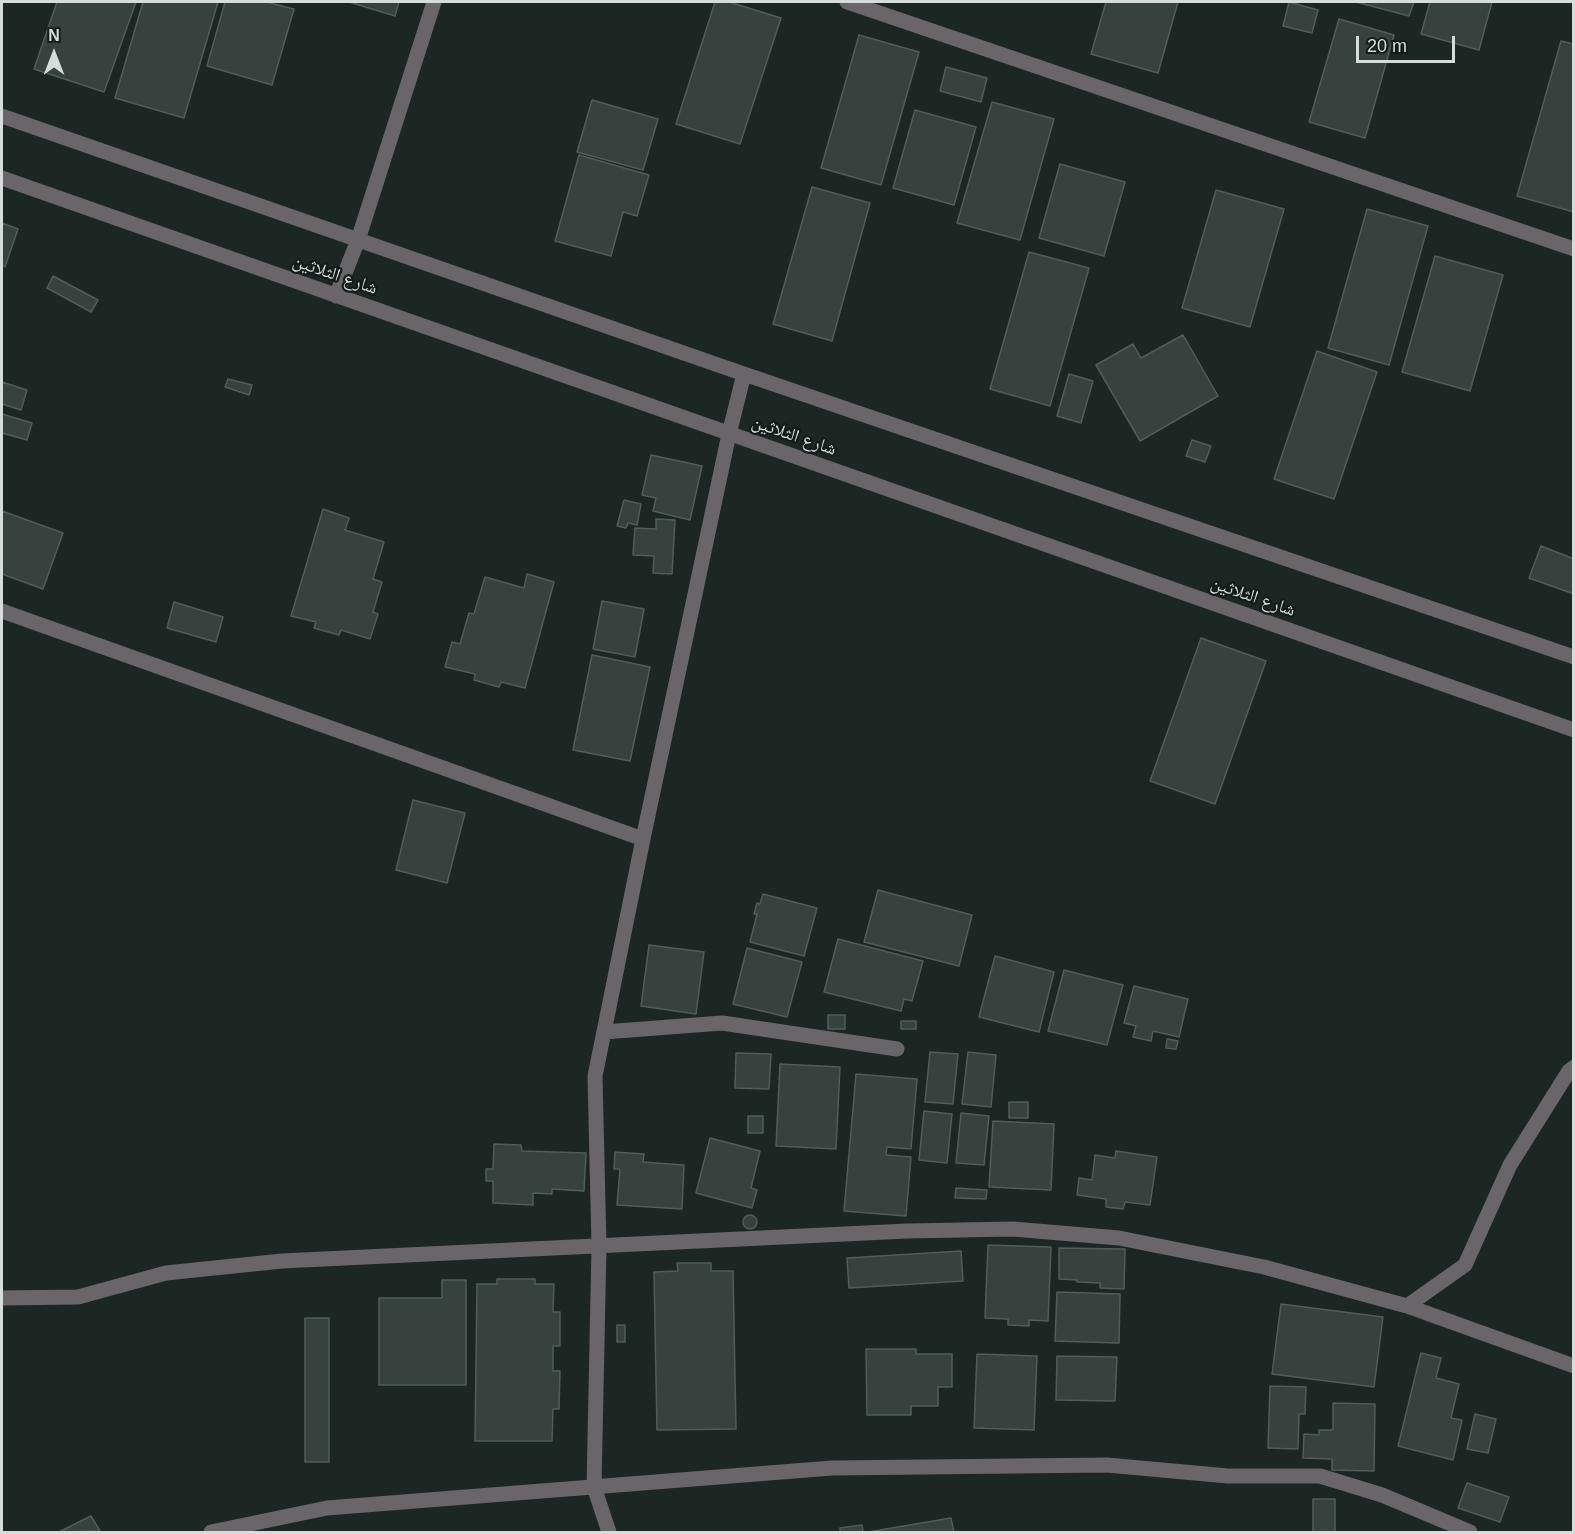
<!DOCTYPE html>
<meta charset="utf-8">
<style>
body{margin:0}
#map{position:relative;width:1575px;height:1534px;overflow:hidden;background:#1c2622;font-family:Helvetica,sans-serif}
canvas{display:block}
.frame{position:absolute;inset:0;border:3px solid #d5dcd9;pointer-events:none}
.north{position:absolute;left:24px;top:24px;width:60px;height:60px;-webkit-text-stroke:4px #131c19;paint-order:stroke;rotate:0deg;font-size:16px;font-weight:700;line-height:24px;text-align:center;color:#d5dcd9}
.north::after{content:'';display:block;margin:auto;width:21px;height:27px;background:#d5dcd9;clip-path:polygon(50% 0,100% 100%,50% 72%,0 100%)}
.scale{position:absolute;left:1356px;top:36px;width:99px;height:27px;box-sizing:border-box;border:3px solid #d5dcd9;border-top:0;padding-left:8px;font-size:18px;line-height:21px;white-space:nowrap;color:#d5dcd9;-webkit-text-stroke:4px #131c19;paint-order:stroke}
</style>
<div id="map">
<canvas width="1575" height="1534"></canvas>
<div class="frame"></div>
<div class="north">N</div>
<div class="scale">20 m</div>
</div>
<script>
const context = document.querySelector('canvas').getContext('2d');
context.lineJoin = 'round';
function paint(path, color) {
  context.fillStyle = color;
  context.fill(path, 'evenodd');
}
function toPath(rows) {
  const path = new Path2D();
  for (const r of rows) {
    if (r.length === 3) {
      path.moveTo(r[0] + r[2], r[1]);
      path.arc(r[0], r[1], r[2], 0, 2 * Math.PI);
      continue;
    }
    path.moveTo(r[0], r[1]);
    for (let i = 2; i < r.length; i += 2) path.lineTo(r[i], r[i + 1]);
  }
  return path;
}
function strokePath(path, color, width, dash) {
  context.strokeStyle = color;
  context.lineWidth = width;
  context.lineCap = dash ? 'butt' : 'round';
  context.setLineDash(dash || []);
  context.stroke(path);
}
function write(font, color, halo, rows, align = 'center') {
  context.font = font + ' Helvetica,"Noto Naskh Arabic",sans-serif';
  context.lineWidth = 4.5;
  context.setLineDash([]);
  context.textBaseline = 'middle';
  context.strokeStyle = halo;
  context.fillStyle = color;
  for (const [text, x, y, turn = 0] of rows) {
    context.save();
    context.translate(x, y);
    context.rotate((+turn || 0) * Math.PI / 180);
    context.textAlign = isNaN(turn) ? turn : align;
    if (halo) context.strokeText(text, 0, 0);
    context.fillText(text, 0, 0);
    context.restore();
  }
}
const building = toPath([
 [57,2,136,2,104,92,34,69,57,2],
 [143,2,218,2,184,118,115,98,143,2],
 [225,2,266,2,294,9,272,85,207,66,225,2],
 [349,2,399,2,395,16,349,2],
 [715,2,729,2,781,18,740,144,676,124,715,2],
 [1106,2,1178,2,1158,73,1091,54,1106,2],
 [1289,2,1318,10,1312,33,1283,26,1289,2],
 [1356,2,1414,2,1409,16,1356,2],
 [1430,2,1492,2,1479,50,1421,34,1430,2],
 [1339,19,1394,35,1365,138,1309,122,1339,19],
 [859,35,919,52,881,185,821,168,859,35],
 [1561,41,1574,44,1574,212,1517,196,1561,41],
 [946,67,987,78,981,102,940,91,946,67],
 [592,100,658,119,643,170,577,152,592,100],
 [992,102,1054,119,1020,240,957,223,992,102],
 [915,110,976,127,954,205,893,188,915,110],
 [579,155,649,175,637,216,623,212,611,256,555,241,579,155],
 [1060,164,1125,182,1104,256,1039,238,1060,164],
 [812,187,870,203,832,341,773,324,812,187],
 [1216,190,1284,209,1250,327,1182,308,1216,190],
 [1367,209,1428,226,1389,365,1328,348,1367,209],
 [2,223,18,229,5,267,2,265,2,223],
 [1029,252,1089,268,1050,406,990,389,1029,252],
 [1435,256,1503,275,1470,391,1402,372,1435,256],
 [53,276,98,300,91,312,47,288,53,276],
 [1183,335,1218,396,1140,441,1096,365,1133,344,1141,358,1183,335],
 [1317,351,1377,372,1334,499,1274,479,1317,351],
 [1069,374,1093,381,1081,423,1057,416,1069,374],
 [228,379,252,385,249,395,225,387,228,379],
 [2,382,27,390,21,410,2,404,2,382],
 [2,414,32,423,27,440,2,433,2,414],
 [1192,440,1211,446,1205,462,1186,456,1192,440],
 [651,455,702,466,690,520,653,511,656,498,642,495,651,455],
 [624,500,641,504,637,525,628,523,626,528,617,526,624,500],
 [323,509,349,518,345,530,384,542,373,579,382,582,373,612,378,614,370,639,341,630,339,635,314,628,316,622,291,616,323,509],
 [2,511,63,533,43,589,2,574,2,511],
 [656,519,675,520,672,574,653,573,654,556,633,555,635,528,656,529,656,519],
 [1541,546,1574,559,1574,594,1529,578,1541,546],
 [527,574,554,582,525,688,501,682,499,687,474,680,475,674,445,667,452,642,460,644,469,613,474,614,485,577,524,588,527,574],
 [602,601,644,609,635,657,593,649,602,601],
 [174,602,223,617,216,642,167,628,174,602],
 [1201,638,1266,661,1215,804,1150,781,1201,638],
 [592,655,650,667,630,761,573,750,592,655],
 [413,800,465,813,447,883,396,870,413,800],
 [878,890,972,915,959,966,864,942,878,890],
 [763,894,817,908,804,956,750,942,757,914,754,914,757,903,760,904,763,894],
 [838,939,923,961,912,1001,904,999,901,1011,824,992,838,939],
 [649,945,704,952,696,1014,641,1006,649,945],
 [747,948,802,962,787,1017,733,1004,747,948],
 [995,956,1054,972,1039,1032,979,1017,995,956],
 [1064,970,1123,985,1107,1045,1048,1031,1064,970],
 [1134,986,1188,999,1179,1037,1153,1031,1151,1041,1133,1037,1136,1026,1124,1023,1134,986],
 [828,1015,845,1015,845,1029,828,1029,828,1015],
 [901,1021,916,1021,916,1029,901,1029,901,1021],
 [1167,1039,1178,1041,1176,1049,1166,1048,1167,1039],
 [930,1052,958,1054,953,1104,925,1102,930,1052],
 [968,1052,996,1055,991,1107,962,1104,968,1052],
 [736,1053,771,1054,769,1089,735,1088,736,1053],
 [780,1064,840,1067,836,1149,776,1146,780,1064],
 [856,1074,917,1079,911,1149,887,1147,886,1155,911,1157,906,1216,844,1211,856,1074],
 [1009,1102,1028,1102,1028,1118,1009,1118,1009,1102],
 [924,1111,952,1114,947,1163,919,1160,924,1111],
 [961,1113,989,1116,984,1165,956,1163,961,1113],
 [748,1116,763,1116,763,1133,748,1133,748,1116],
 [993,1121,1054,1124,1051,1190,989,1187,993,1121],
 [710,1138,760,1151,751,1188,757,1190,752,1208,696,1193,710,1138],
 [494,1144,521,1145,522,1151,586,1153,584,1191,552,1189,552,1194,533,1193,533,1205,493,1203,493,1181,486,1181,486,1169,493,1169,494,1144],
 [1116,1151,1157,1157,1150,1205,1125,1202,1123,1209,1106,1207,1106,1199,1077,1195,1079,1178,1092,1180,1095,1155,1115,1158,1116,1151],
 [615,1152,644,1154,643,1162,684,1165,682,1209,617,1205,620,1169,614,1169,615,1152],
 [956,1188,987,1190,986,1199,955,1198,956,1188],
 [750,1222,7],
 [988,1245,1051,1247,1048,1321,1029,1320,1029,1326,1008,1325,1008,1319,985,1318,988,1245],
 [1059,1248,1125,1249,1124,1289,1100,1288,1100,1283,1077,1282,1077,1280,1059,1279,1059,1248],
 [961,1251,963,1281,849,1288,847,1258,961,1251],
 [677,1263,711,1263,711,1271,733,1271,736,1429,657,1430,654,1272,678,1271,677,1263],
 [497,1279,535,1279,535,1284,554,1284,553,1312,560,1312,560,1346,553,1346,553,1371,560,1371,559,1409,553,1409,552,1441,475,1441,477,1284,497,1284,497,1279],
 [442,1280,466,1280,466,1385,379,1385,379,1298,442,1298,442,1280],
 [1057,1292,1120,1294,1119,1343,1055,1341,1057,1292],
 [1281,1304,1383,1317,1374,1387,1272,1374,1281,1304],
 [305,1318,329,1318,329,1462,305,1462,305,1318],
 [617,1325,625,1325,625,1342,617,1342,617,1325],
 [866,1349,916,1349,916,1354,952,1354,952,1387,938,1387,938,1406,911,1406,911,1415,867,1415,866,1349],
 [1421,1353,1441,1358,1436,1378,1459,1384,1451,1418,1462,1420,1453,1460,1398,1446,1421,1353],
 [977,1354,1037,1356,1034,1430,974,1428,977,1354],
 [1057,1356,1117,1357,1115,1401,1056,1400,1057,1356],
 [1270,1386,1306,1387,1305,1414,1299,1414,1298,1449,1268,1448,1270,1386],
 [1333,1403,1375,1404,1374,1471,1332,1470,1332,1459,1303,1458,1304,1434,1319,1435,1319,1430,1333,1430,1333,1403],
 [1475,1414,1496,1419,1488,1453,1467,1449,1475,1414],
 [1467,1483,1509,1497,1500,1522,1458,1508,1467,1483],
 [1313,1499,1335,1499,1335,1532,1313,1532,1313,1499],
 [91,1516,100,1531,59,1532,91,1516],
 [951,1518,954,1532,868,1532,951,1518],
 [862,1525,863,1532,840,1532,840,1528,862,1525]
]);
paint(building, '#37413d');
strokePath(building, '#525d58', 1.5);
strokePath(toPath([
 [847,2,1574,249],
 [2,116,744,374,1574,657],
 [2,178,1574,730],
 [336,296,358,240,434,2],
 [2,611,643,839],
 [604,1032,722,1023,897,1049],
 [2,1298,78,1297,166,1273,282,1261,907,1231,1013,1229,1119,1238,1264,1267,1407,1306,1574,1366],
 [1407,1306,1465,1265,1510,1165,1569,1071,1574,1067],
 [211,1532,327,1508,832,1468,1107,1465,1228,1476,1320,1476,1382,1495,1470,1532],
 [609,1532,594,1487,599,1246,595,1076,643,839,729,434,744,374]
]), '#696569', 15);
write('18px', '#d5dcd9', '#131c19', [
 ["شارع الثلاثين",335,275,19],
 ["شارع الثلاثين",794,436,19],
 ["شارع الثلاثين",1253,597,19]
]);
</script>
